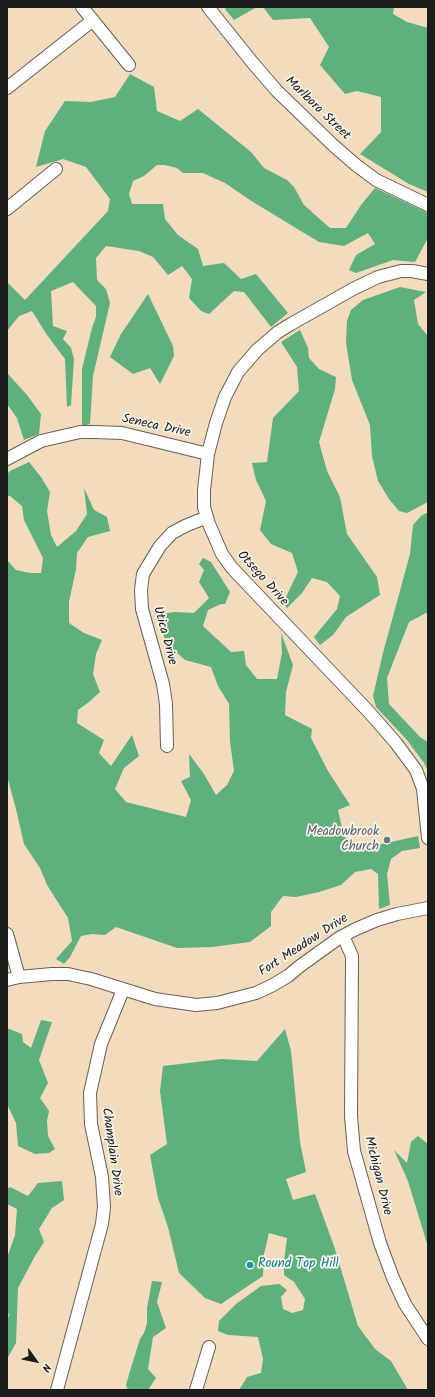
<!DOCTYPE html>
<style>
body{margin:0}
#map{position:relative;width:435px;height:1397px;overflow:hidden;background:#f2dcbd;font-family:Kalam,sans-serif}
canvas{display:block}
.frame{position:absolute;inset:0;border:8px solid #1c1c1c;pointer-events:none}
.north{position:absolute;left:16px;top:1341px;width:40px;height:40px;-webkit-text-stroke:3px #f7f3e8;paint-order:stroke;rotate:123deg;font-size:11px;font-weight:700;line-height:16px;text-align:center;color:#1c1c1c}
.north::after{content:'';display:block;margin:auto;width:14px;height:18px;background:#1c1c1c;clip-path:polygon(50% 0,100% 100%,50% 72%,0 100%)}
</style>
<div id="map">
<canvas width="435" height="1397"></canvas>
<div class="frame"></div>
<div class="north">N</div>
</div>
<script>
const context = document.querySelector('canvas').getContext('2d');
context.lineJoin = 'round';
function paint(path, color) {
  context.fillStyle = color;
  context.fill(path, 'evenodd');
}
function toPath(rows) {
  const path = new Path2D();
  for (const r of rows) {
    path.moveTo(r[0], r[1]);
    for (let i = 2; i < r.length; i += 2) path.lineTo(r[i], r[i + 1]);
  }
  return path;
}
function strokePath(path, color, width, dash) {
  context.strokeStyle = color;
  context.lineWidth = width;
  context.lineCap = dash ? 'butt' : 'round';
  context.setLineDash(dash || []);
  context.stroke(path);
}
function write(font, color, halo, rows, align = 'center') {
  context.font = font + ' Kalam,sans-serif';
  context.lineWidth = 3.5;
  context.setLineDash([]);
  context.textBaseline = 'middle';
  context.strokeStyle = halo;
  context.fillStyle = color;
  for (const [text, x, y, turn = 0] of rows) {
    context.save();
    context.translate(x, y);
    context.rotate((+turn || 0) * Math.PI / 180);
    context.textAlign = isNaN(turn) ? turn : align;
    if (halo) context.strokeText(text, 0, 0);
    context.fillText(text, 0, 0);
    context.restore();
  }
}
paint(toPath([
 [227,7,257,7,234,20,225,9],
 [263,7,394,7,393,14,407,22,428,28,428,192,409,184,360,154,381,132,381,97,357,91,345,94,320,65,329,47,310,18,273,20],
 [130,74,154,87,157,111,180,121,198,109,251,152,264,168,287,180,294,187,304,205,330,228,346,228,361,205,375,188,428,213,428,238,415,262,393,260,356,273,349,270,356,255,375,244,368,233,344,246,319,242,253,202,225,183,203,173,183,173,177,168,165,165,157,165,144,176,133,181,129,194,132,204,163,204,165,219,178,235,198,249,203,266,224,263,241,279,256,274,288,313,271,327,244,292,234,291,209,314,201,311,189,298,192,279,182,266,168,275,153,257,139,251,106,246,96,258,97,280,106,289,110,303,93,376,90,424,82,426,82,369,92,328,96,317,96,306,73,282,51,291,53,326,67,331,63,339,71,348,74,359,71,405,67,407,65,359,47,335,32,311,19,316,7,331,7,282,25,300,108,211,110,199,86,167,63,159,36,167,45,131,65,101,91,102,115,97],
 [400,287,426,292,414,300,418,324,428,336,428,502,407,513,399,511,389,499,378,481,372,456,370,425,352,380,346,343,347,321,351,310,363,300],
 [148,294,173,346,174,356,160,384,150,368,133,374,110,357,121,334],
 [300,330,308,348,309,358,319,369,336,377,335,389,319,442,327,471,340,497,347,534,377,577,380,595,346,617,333,635,320,645,314,637,337,609,340,596,327,582,312,578,302,593,287,608,283,603,298,572,292,553,271,544,260,530,266,501,256,480,252,463,267,462,273,418,299,391,297,367,281,342],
 [7,373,27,395,41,414,39,434,24,440,17,418,7,404],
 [29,462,41,477,50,492,47,511,51,535,57,547,76,531,87,514,84,488,94,510,107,517,110,531,88,537,77,553,76,569,69,602,69,623,84,633,102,640,96,654,93,674,100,692,89,702,78,710,77,723,104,740,99,753,111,766,132,735,139,756,124,768,115,789,126,802,186,817,191,800,181,781,190,777,189,754,204,774,216,795,227,785,234,771,230,742,229,704,218,686,211,667,185,660,165,642,160,614,175,612,194,613,209,598,199,582,204,570,199,564,203,558,211,562,230,592,225,604,221,604,208,610,203,626,231,652,244,651,246,665,257,679,277,679,282,653,281,633,293,665,286,692,285,715,312,729,311,738,328,771,350,805,338,810,344,837,368,847,418,836,420,848,402,851,391,859,387,874,390,905,379,909,378,874,371,869,355,872,341,885,319,892,296,897,283,896,271,912,271,926,250,942,212,947,177,948,116,927,105,935,92,934,81,936,70,957,64,964,56,959,72,941,68,918,47,885,40,868,24,844,16,809,7,776,7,560,16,570,30,573,41,573,43,558,24,520,22,506,10,496,7,496,7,474,10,471],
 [428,512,428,612,409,622,387,678,389,704,420,737,428,742,428,771,424,763,407,740,376,707,373,696,383,653,410,554,413,525,421,516],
 [41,1020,52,1022,39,1060,48,1083,40,1098,49,1111,47,1121,48,1136,55,1149,49,1153,35,1154,18,1146,16,1123,7,1104,7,1028,22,1034,23,1042,31,1048],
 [285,1029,291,1051,300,1142,306,1172,286,1179,293,1200,315,1194,334,1246,358,1326,375,1349,391,1361,408,1390,239,1390,247,1377,261,1373,263,1359,258,1337,228,1335,218,1331,219,1321,236,1304,261,1286,279,1284,287,1290,281,1297,283,1309,292,1313,303,1310,305,1299,294,1282,284,1275,284,1261,287,1238,269,1233,264,1254,263,1276,221,1304,205,1298,179,1273,168,1227,158,1198,150,1155,167,1144,160,1091,163,1066,222,1059,257,1061],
 [418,1136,428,1144,428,1247,408,1181,394,1150,407,1163,411,1142],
 [62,1181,64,1200,52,1208,39,1229,44,1242,35,1256,18,1288,16,1343,7,1359,7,1319,9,1316,7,1309,7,1258,15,1235,17,1209,7,1204,7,1189,10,1187,28,1196,38,1183],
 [152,1281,162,1282,157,1302,166,1328,153,1337,148,1369,156,1378,148,1390,128,1390,126,1385,130,1371,140,1339,144,1333,147,1323,147,1308]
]), '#5eb07c');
const minor = toPath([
 [82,7,129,65],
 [208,7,252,62,277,91,334,146,356,165,376,180,428,205],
 [7,88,93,20],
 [7,209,56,169],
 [428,274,412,271,401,271,378,277,353,289,291,324,278,332,257,350,238,372,225,397,216,423,208,454,204,490,204,507,209,524,222,554,232,568,369,712,396,743,416,770,423,789,428,838],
 [7,459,41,441,80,432,95,432,122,433,208,454],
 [167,746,166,704,163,684,142,609,141,590,143,574,160,546,172,533,185,526,207,517],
 [7,934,19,977],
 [343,936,352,956,351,1116,354,1151,380,1243,393,1278,405,1304,428,1339],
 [7,980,19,977,52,974,68,974,91,979,155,999,196,1005,217,1003,256,993,273,985,288,976,300,966,339,938,356,929,377,920,397,914,428,908],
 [57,1390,102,1224,104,1207,102,1177,91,1124,90,1093,101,1044,123,990],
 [196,1390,209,1347]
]);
strokePath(minor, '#675f54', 14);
strokePath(minor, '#fff', 12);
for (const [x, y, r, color] of [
 [387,840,4,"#6b7280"],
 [250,1265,4,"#0f9aa8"]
]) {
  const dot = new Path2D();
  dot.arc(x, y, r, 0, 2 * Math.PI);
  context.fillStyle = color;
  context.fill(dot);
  strokePath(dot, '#f7f3e8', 1.5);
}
write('13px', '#1c1c1c', '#f7f3e8', [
 ["Marlboro Street",317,109,44],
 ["Seneca Drive",156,427,12],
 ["Otsego Drive",262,579,48],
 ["Utica Drive",164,636,75],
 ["Fort Meadow Drive",304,946,-33],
 ["Champlain Drive",111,1152,82],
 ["Michigan Drive",377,1176,76]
]);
write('13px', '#5b616d', '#f7f3e8', [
 ["Meadowbrook",379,833],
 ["Church",379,848]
], 'right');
write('13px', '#0d838f', '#f7f3e8', [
 ["Round Top Hill",258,1265]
], 'left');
</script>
